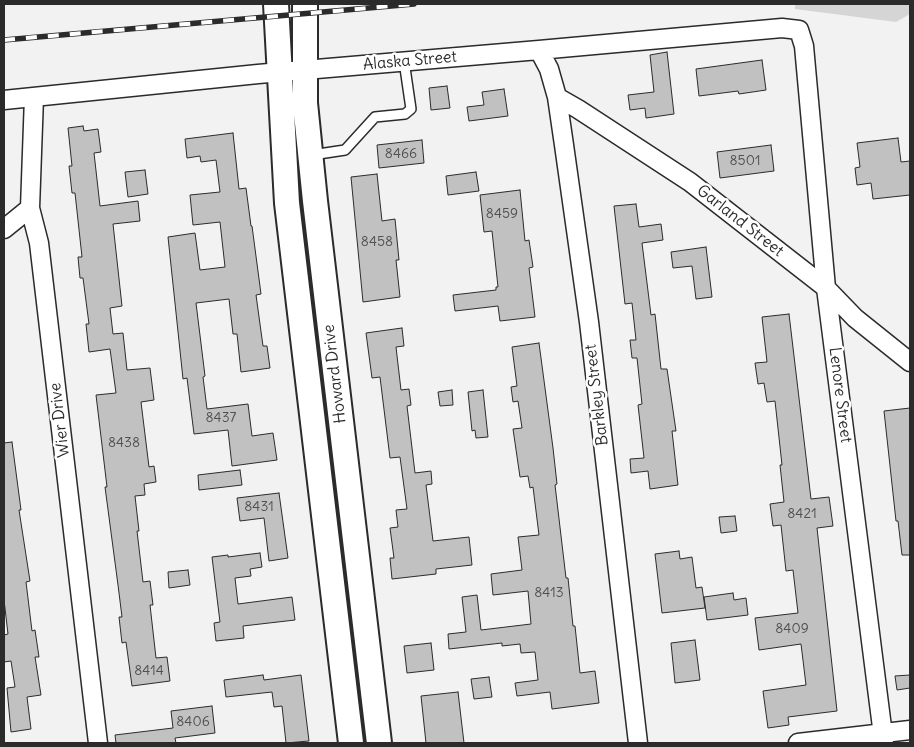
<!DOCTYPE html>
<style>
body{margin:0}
#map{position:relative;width:914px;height:747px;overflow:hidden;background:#f2f2f2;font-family:Delius,sans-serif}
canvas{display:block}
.frame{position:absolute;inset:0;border:5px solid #2b2b2b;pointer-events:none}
</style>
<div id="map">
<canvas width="914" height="747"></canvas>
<div class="frame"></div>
</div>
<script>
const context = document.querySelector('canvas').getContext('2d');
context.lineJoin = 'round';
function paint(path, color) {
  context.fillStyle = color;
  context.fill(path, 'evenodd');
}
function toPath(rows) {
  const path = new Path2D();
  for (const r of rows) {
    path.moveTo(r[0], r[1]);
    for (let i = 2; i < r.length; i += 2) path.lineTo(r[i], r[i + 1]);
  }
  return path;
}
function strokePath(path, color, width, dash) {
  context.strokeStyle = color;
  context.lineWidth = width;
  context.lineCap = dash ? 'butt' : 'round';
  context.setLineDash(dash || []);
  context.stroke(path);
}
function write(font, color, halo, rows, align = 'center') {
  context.font = font + ' Delius,sans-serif';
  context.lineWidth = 5;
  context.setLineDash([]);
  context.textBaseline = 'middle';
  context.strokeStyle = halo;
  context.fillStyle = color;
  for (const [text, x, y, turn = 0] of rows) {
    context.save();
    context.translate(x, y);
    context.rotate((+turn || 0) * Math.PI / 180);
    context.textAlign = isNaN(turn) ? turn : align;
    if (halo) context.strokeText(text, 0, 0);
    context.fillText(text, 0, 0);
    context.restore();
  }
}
paint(toPath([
 [795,4,910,4,910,14,896,22,795,9]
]), '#d5d5d5');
const building = toPath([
 [667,52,674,114,646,118,645,108,630,110,628,95,654,92,650,55,667,52],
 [762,60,766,90,739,94,738,91,699,96,696,69,762,60],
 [447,86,450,108,431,110,429,88,447,86],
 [504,89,508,116,469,121,467,107,484,105,482,92,504,89],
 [83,126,84,131,98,129,101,152,94,153,100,206,138,201,140,221,113,224,122,306,110,308,113,334,123,333,127,370,150,368,154,400,141,402,149,467,154,466,156,482,144,484,145,495,135,496,139,531,137,531,143,582,150,581,153,605,150,605,156,658,167,657,170,681,132,686,126,642,122,643,119,617,122,617,118,585,105,487,107,487,96,395,116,393,110,349,89,352,86,324,89,324,83,278,80,278,78,257,82,257,75,193,72,193,69,166,72,166,68,128,83,126],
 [233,133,239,189,246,188,251,226,252,226,261,294,256,295,263,346,267,346,270,368,241,372,237,334,233,334,229,299,196,303,205,376,203,377,207,409,248,404,252,436,273,433,277,460,232,466,228,430,194,434,187,378,183,379,168,237,195,233,200,270,225,267,220,222,193,225,190,195,220,192,216,160,201,162,200,156,187,158,185,139,233,133],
 [898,138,901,162,910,161,910,195,873,199,871,183,857,185,855,168,860,167,857,143,898,138],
 [422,140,424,163,379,168,377,145,422,140],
 [771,145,774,171,720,178,717,152,771,145],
 [145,170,148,194,128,197,125,172,145,170],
 [476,172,479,191,448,195,446,176,476,172],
 [377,174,382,221,395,219,399,260,396,260,400,297,363,302,351,177,377,174],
 [520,190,525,241,529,240,533,267,529,268,535,317,500,321,498,306,455,311,453,295,496,290,496,287,498,287,492,231,484,232,480,195,520,190],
 [636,204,639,227,661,224,663,240,642,243,651,315,655,314,661,369,667,369,676,431,672,431,678,485,650,489,648,471,631,473,630,459,644,458,638,405,642,404,637,358,632,358,630,340,636,340,632,303,625,304,614,206,636,204],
 [706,247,712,297,696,299,692,266,673,268,671,252,706,247],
 [789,314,811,499,829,497,833,526,817,528,837,711,788,717,789,725,768,728,763,691,806,685,801,644,759,650,755,618,798,613,793,570,786,571,781,525,773,526,770,504,784,502,780,465,782,465,775,401,767,402,764,383,758,384,755,363,767,362,762,317,789,314],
 [402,328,404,346,396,347,401,390,409,389,411,405,407,406,415,473,431,471,432,484,426,485,433,541,469,537,472,565,436,569,436,574,392,579,390,558,394,558,390,528,398,527,396,510,407,509,400,457,390,458,380,377,372,378,366,333,402,328],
 [539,343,553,448,557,484,555,485,566,578,568,578,573,626,575,626,580,673,595,671,599,703,552,709,550,692,517,696,515,683,538,680,535,652,521,653,520,644,502,646,502,643,449,649,448,634,466,632,462,597,477,595,481,630,531,624,528,591,493,595,491,574,522,570,518,537,539,535,533,487,530,488,528,476,520,477,513,429,522,428,518,401,513,402,511,387,517,386,512,347,539,343],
 [452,390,453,405,440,406,438,392,452,390],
 [483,390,488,437,476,438,475,430,472,431,468,392,483,390],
 [910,408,910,555,902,555,898,521,896,521,884,411,910,408],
 [12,442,21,510,19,510,30,581,26,582,32,631,35,630,39,657,35,657,41,695,27,697,31,729,11,732,7,688,15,687,11,661,4,662,4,635,8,634,4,600,4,443,12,442],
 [240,470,242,485,199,490,198,475,240,470],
 [279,493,288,558,269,561,264,518,240,521,237,498,279,493],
 [735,516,737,531,721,533,719,517,735,516],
 [679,551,680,559,692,557,696,588,702,587,705,608,662,613,655,554,679,551],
 [260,553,262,567,250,569,251,576,235,578,238,604,292,597,295,620,243,626,244,638,216,641,214,623,220,622,212,557,228,555,228,557,260,553],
 [188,570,190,585,169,588,168,572,188,570],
 [733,593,734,600,746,598,748,615,707,620,704,597,733,593],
 [695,640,700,680,675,683,671,643,695,640],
 [431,643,434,670,407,673,404,646,431,643],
 [263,675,264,680,301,675,309,741,286,743,282,706,274,707,272,692,226,697,224,680,263,675],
 [910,675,910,688,897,690,895,676,910,675],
 [489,677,492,697,474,699,471,679,489,677],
 [458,692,464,743,426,743,421,696,458,692],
 [212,706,215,733,175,738,176,743,116,743,115,735,173,728,171,711,212,706]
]);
paint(building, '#c1c1c1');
strokePath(building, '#2b2b2b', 1);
const service = toPath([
 [312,155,345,150,375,117,405,114,411,109,404,61]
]);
const minor = toPath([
 [539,50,549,69,557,97,564,145,589,322,638,743],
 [34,97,30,208,39,243,98,743],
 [557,97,578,109,690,182,826,288,855,318,910,362],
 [4,100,258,74,539,50,782,28,799,30,804,46,826,288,884,743],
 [4,229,30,208],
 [798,743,910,730]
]);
const secondary = toPath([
 [276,4,287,203,351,743],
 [305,4,305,103,315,201,379,743]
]);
strokePath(service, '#2b2b2b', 12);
strokePath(minor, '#2b2b2b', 21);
strokePath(secondary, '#2b2b2b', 28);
strokePath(service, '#fff', 9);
strokePath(minor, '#fff', 18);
strokePath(secondary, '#fff', 24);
const rail = toPath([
 [4,40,414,4]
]);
strokePath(rail, '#2b2b2b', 5.5);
strokePath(rail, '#fff', 4, [11]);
write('14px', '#505050', null, [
 ["8466",401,154],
 ["8501",745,161],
 ["8459",502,214],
 ["8458",377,242],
 ["8437",221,418],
 ["8438",124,443],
 ["8431",259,507],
 ["8421",802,514],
 ["8413",549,593],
 ["8409",792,629],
 ["8414",149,671],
 ["8406",193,722]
]);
write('16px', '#2b2b2b', '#fff', [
 ["Alaska Street",410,61,-5],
 ["Garland Street",740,221,38],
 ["Howard Drive",335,374,-97],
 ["Barkley Street",597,395,-97],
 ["Lenore Street",840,395,83],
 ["Wier Drive",60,420,-97]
]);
</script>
